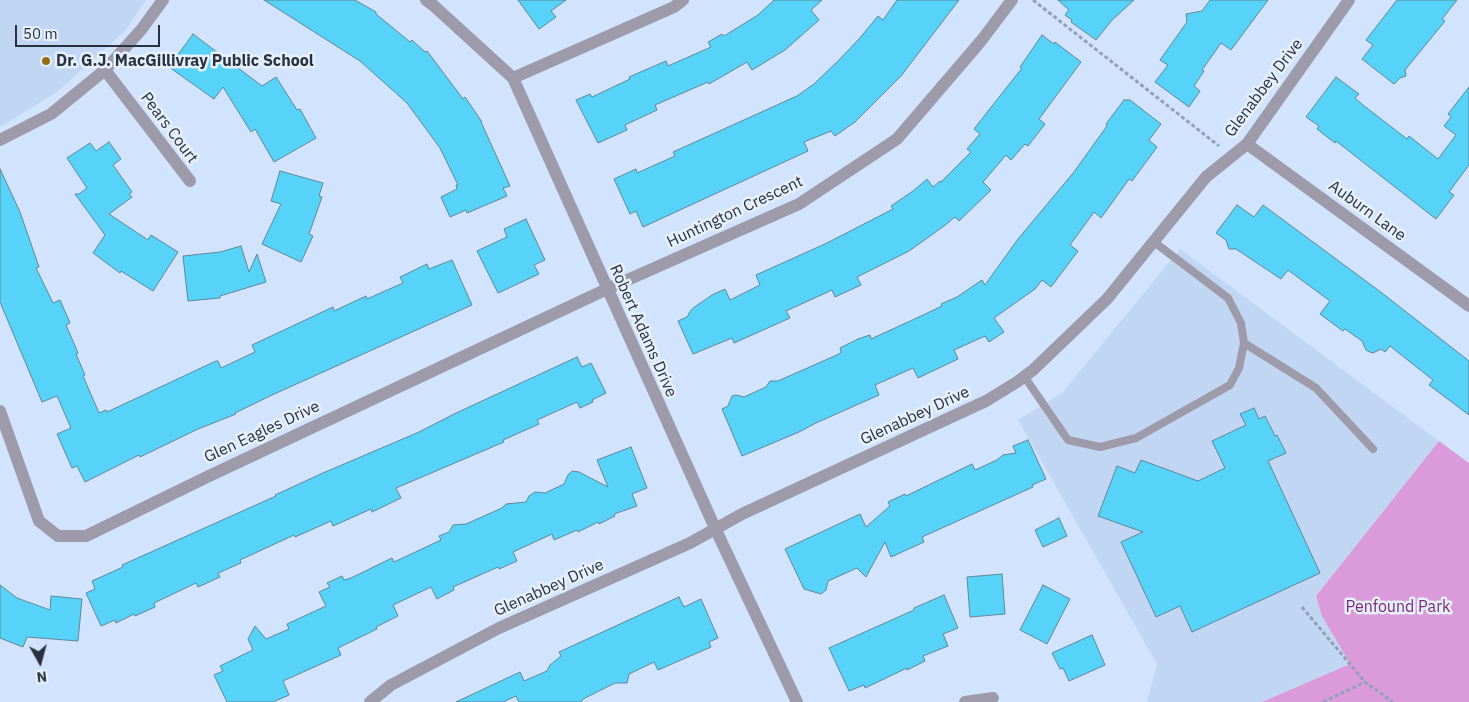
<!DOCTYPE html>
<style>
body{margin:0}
#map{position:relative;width:1469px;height:702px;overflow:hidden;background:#d2e4fd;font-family:"IBM Plex Sans",sans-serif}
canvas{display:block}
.north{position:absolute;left:15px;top:637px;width:50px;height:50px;-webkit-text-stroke:4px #e7f0fd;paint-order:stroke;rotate:173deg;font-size:14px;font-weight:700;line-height:20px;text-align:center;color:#28313d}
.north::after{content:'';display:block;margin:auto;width:18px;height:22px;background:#28313d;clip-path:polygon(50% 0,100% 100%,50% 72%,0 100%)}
.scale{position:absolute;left:15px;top:25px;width:145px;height:22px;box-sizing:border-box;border:2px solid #28313d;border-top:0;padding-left:6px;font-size:15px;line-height:18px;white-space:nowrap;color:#28313d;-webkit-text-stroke:4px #e7f0fd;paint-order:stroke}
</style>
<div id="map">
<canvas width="1469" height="702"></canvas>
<div class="north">N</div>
<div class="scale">50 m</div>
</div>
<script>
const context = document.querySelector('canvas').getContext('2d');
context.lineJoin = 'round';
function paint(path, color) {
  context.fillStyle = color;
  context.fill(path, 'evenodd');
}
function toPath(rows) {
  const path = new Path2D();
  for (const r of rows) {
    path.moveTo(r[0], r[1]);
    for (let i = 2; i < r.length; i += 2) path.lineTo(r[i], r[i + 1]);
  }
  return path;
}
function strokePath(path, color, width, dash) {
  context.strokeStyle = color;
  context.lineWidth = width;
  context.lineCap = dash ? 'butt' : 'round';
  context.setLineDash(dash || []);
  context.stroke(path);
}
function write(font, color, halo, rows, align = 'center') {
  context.font = font + ' "IBM Plex Sans",sans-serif';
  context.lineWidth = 5;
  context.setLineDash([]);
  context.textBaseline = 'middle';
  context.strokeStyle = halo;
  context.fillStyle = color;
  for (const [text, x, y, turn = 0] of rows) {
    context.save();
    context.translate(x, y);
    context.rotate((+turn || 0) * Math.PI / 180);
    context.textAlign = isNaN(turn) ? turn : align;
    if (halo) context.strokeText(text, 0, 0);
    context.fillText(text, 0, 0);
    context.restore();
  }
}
paint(toPath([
 [0,0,146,0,125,31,57,92,0,127],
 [1180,249,1439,441,1316,596,1322,616,1350,664,1262,702,1147,702,1157,664,1018,420,1062,393]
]), '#c1d6f3');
paint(toPath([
 [1439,441,1469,463,1469,702,1262,702,1350,664,1322,616,1316,596]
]), '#db9ada');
const building = toPath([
 [264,0,355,0,376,12,376,14,410,42,412,40,425,52,427,51,463,99,465,97,482,122,481,122,510,186,503,188,507,196,467,213,466,210,450,217,441,197,457,189,456,185,458,185,440,148,407,103,360,61,264,0],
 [518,0,566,0,551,11,556,17,539,29,518,0],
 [774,0,822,0,811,10,819,20,785,50,752,70,747,62,709,84,708,82,655,105,657,110,625,125,627,130,598,143,576,100,590,94,592,97,630,79,629,77,666,61,668,66,711,47,708,42,722,34,724,36,758,15,774,0],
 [897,0,959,0,901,76,855,122,835,136,831,131,804,142,808,151,643,227,636,211,630,214,614,179,636,169,637,173,675,156,673,152,797,96,814,84,839,60,859,39,878,16,883,20,897,0],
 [1058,0,1134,0,1112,20,1096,40,1071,22,1072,20,1065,15,1069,10,1058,0],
 [1210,0,1268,0,1231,50,1221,43,1202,70,1204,71,1194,86,1200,91,1189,107,1155,82,1168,65,1160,60,1187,22,1186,14,1202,11,1210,0],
 [1397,0,1457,0,1442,19,1445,21,1405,70,1406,76,1400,78,1394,84,1362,59,1373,45,1366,40,1397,0],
 [193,34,262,86,276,77,297,110,300,109,316,138,274,162,255,129,251,132,223,87,214,99,169,67,193,34],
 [1042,35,1054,44,1055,42,1081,62,1039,119,1045,124,1028,146,1025,144,1011,160,1006,155,983,182,991,190,959,221,955,217,944,226,909,251,857,277,861,285,835,297,832,290,786,311,790,318,734,343,732,338,693,354,678,321,687,317,691,310,696,306,712,295,725,289,730,300,760,285,756,275,827,243,893,209,891,206,913,191,927,179,933,187,940,181,941,182,971,152,967,149,980,134,974,129,1022,68,1020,67,1042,35],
 [1336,77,1359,94,1355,98,1363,105,1407,139,1409,136,1438,159,1456,135,1444,126,1451,117,1448,114,1469,87,1469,165,1449,192,1454,195,1436,219,1336,141,1335,143,1317,129,1319,126,1306,117,1336,77],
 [1124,100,1130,100,1161,124,1149,140,1157,147,1132,181,1129,179,1101,218,1094,212,1070,245,1078,251,1051,287,1042,280,1035,289,994,318,1004,332,989,342,985,336,954,350,958,359,918,378,913,368,875,385,879,395,816,423,799,432,742,456,722,409,728,406,732,396,736,395,744,397,766,387,770,381,778,381,839,354,841,352,840,348,858,339,870,335,871,339,921,316,942,306,941,304,957,297,982,280,985,285,1018,239,1074,172,1107,126,1106,124,1124,100],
 [109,142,121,159,113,165,132,192,129,194,132,197,109,214,148,240,151,235,178,252,153,291,121,271,120,273,93,253,105,235,75,194,79,194,87,188,67,158,90,143,96,151,109,142],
 [0,169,20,212,39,267,36,268,53,303,60,300,70,323,66,325,78,353,76,354,85,375,83,376,99,413,106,410,107,412,216,361,218,361,221,368,255,352,252,345,333,307,334,311,366,296,367,299,403,283,400,277,427,264,429,269,452,260,472,305,272,395,235,413,236,414,198,429,140,457,139,455,85,482,77,466,72,468,57,434,71,428,57,396,42,402,0,302,0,169],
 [280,171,323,183,319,196,322,197,309,234,313,236,301,262,262,244,281,204,271,201,280,171],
 [1237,205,1254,217,1263,205,1382,293,1469,361,1469,415,1429,385,1433,380,1390,346,1385,352,1381,349,1373,353,1370,352,1366,350,1362,341,1345,329,1343,331,1320,314,1330,301,1288,270,1281,279,1236,249,1229,249,1226,240,1216,233,1237,205],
 [526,219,545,260,534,265,539,274,498,293,477,251,507,237,504,229,526,219],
 [241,246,249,272,257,254,266,282,220,296,220,298,188,301,183,256,220,252,241,246],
 [577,357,582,367,591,363,606,393,592,400,593,402,580,408,577,402,537,420,539,424,503,440,504,442,396,488,401,498,372,512,371,509,333,526,331,521,295,537,294,535,240,560,241,563,218,573,220,577,198,587,196,583,154,603,155,607,135,616,134,614,116,623,115,620,101,626,86,593,95,589,92,581,123,567,122,565,276,496,275,495,323,473,419,432,454,414,577,357],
 [1254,408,1259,419,1265,416,1275,436,1277,435,1286,453,1268,461,1320,573,1192,632,1180,606,1156,617,1121,542,1143,532,1098,516,1117,466,1135,473,1141,460,1198,481,1225,468,1212,441,1246,425,1240,414,1254,408],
 [1028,440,1046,479,1032,485,1033,487,922,537,924,542,891,557,885,542,866,577,857,568,828,581,826,590,821,594,804,589,785,549,860,514,866,527,890,506,888,502,905,494,906,496,972,464,975,470,997,460,1003,455,1016,453,1013,446,1028,440],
 [631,447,647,488,632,494,637,506,614,514,615,516,599,524,598,522,578,532,577,530,554,540,552,534,513,552,517,561,499,569,498,567,453,587,454,590,437,599,431,587,393,605,398,616,376,627,377,629,338,648,341,655,283,681,289,695,273,702,227,702,214,675,223,671,220,666,253,650,248,639,255,626,266,639,289,629,287,624,326,606,319,592,330,587,327,583,342,576,344,580,351,578,392,558,394,562,441,540,439,536,449,532,453,525,466,524,502,508,506,504,526,502,529,496,535,492,545,493,564,484,568,475,572,471,579,472,608,487,597,460,631,447],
 [1059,518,1067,536,1043,547,1035,530,1059,518],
 [1002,574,1005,614,970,617,967,577,1002,574],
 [0,585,17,598,50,610,51,596,82,599,78,641,27,637,23,647,0,638,0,585],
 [1043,585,1070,599,1047,644,1020,630,1043,585],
 [944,595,958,628,943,634,948,646,923,656,925,661,907,670,907,668,865,688,864,685,849,691,829,648,914,610,914,608,944,595],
 [679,597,684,607,701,599,718,638,709,642,711,647,658,670,654,662,629,674,627,683,615,683,583,699,581,702,519,702,516,696,503,702,456,702,520,672,524,681,547,671,550,665,561,656,559,652,679,597],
 [1092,635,1105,665,1069,681,1063,668,1060,669,1052,653,1092,635]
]);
paint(building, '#57d2f9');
strokePath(building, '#5f8796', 1);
strokePath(toPath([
 [1033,0,1219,146],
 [1302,607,1365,682],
 [1323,702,1365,682,1393,702]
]), '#92a1b5', 3, [4, 2.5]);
strokePath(toPath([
 [1244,343,1316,388,1373,449],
 [1024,376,1068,440,1100,447,1136,438,1230,385,1239,368,1244,343,1241,323,1228,298,1154,242]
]), '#9d9baa', 8);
strokePath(toPath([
 [426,0,433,5,513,78,715,528,797,702],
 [105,70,190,181],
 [513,78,674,7,683,0],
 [0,140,51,114,105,70,141,30,163,0],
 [1247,144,1469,306],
 [0,411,39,521,58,536,86,536,209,476,607,289,799,204,897,139,981,41,1012,0],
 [370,702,391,685,499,628,690,543,742,514,986,401,1017,382,1033,370,1107,299,1206,177,1247,144,1349,0],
 [965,702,993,698]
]), '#9d9baa', 12);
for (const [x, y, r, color] of [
 [46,61,5,"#936e16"]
]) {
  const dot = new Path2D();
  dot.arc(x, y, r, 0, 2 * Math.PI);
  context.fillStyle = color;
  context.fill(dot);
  strokePath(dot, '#e7f0fd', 2);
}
write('bold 16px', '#28313d', '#e7f0fd', [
 ["Dr. G.J. MacGillivray Public School",56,61]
], 'left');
write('16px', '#28313d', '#e7f0fd', [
 ["Glenabbey Drive",1264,88,-53],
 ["Pears Court",169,128,53],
 ["Auburn Lane",1367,211,36],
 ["Huntington Crescent",735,212,-25],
 ["Robert Adams Drive",643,331,66],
 ["Glenabbey Drive",915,416,-25],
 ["Glen Eagles Drive",262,432,-25],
 ["Glenabbey Drive",549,588,-24]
]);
write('16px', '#7a297b', '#e7f0fd', [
 ["Penfound Park",1398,607]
]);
</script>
